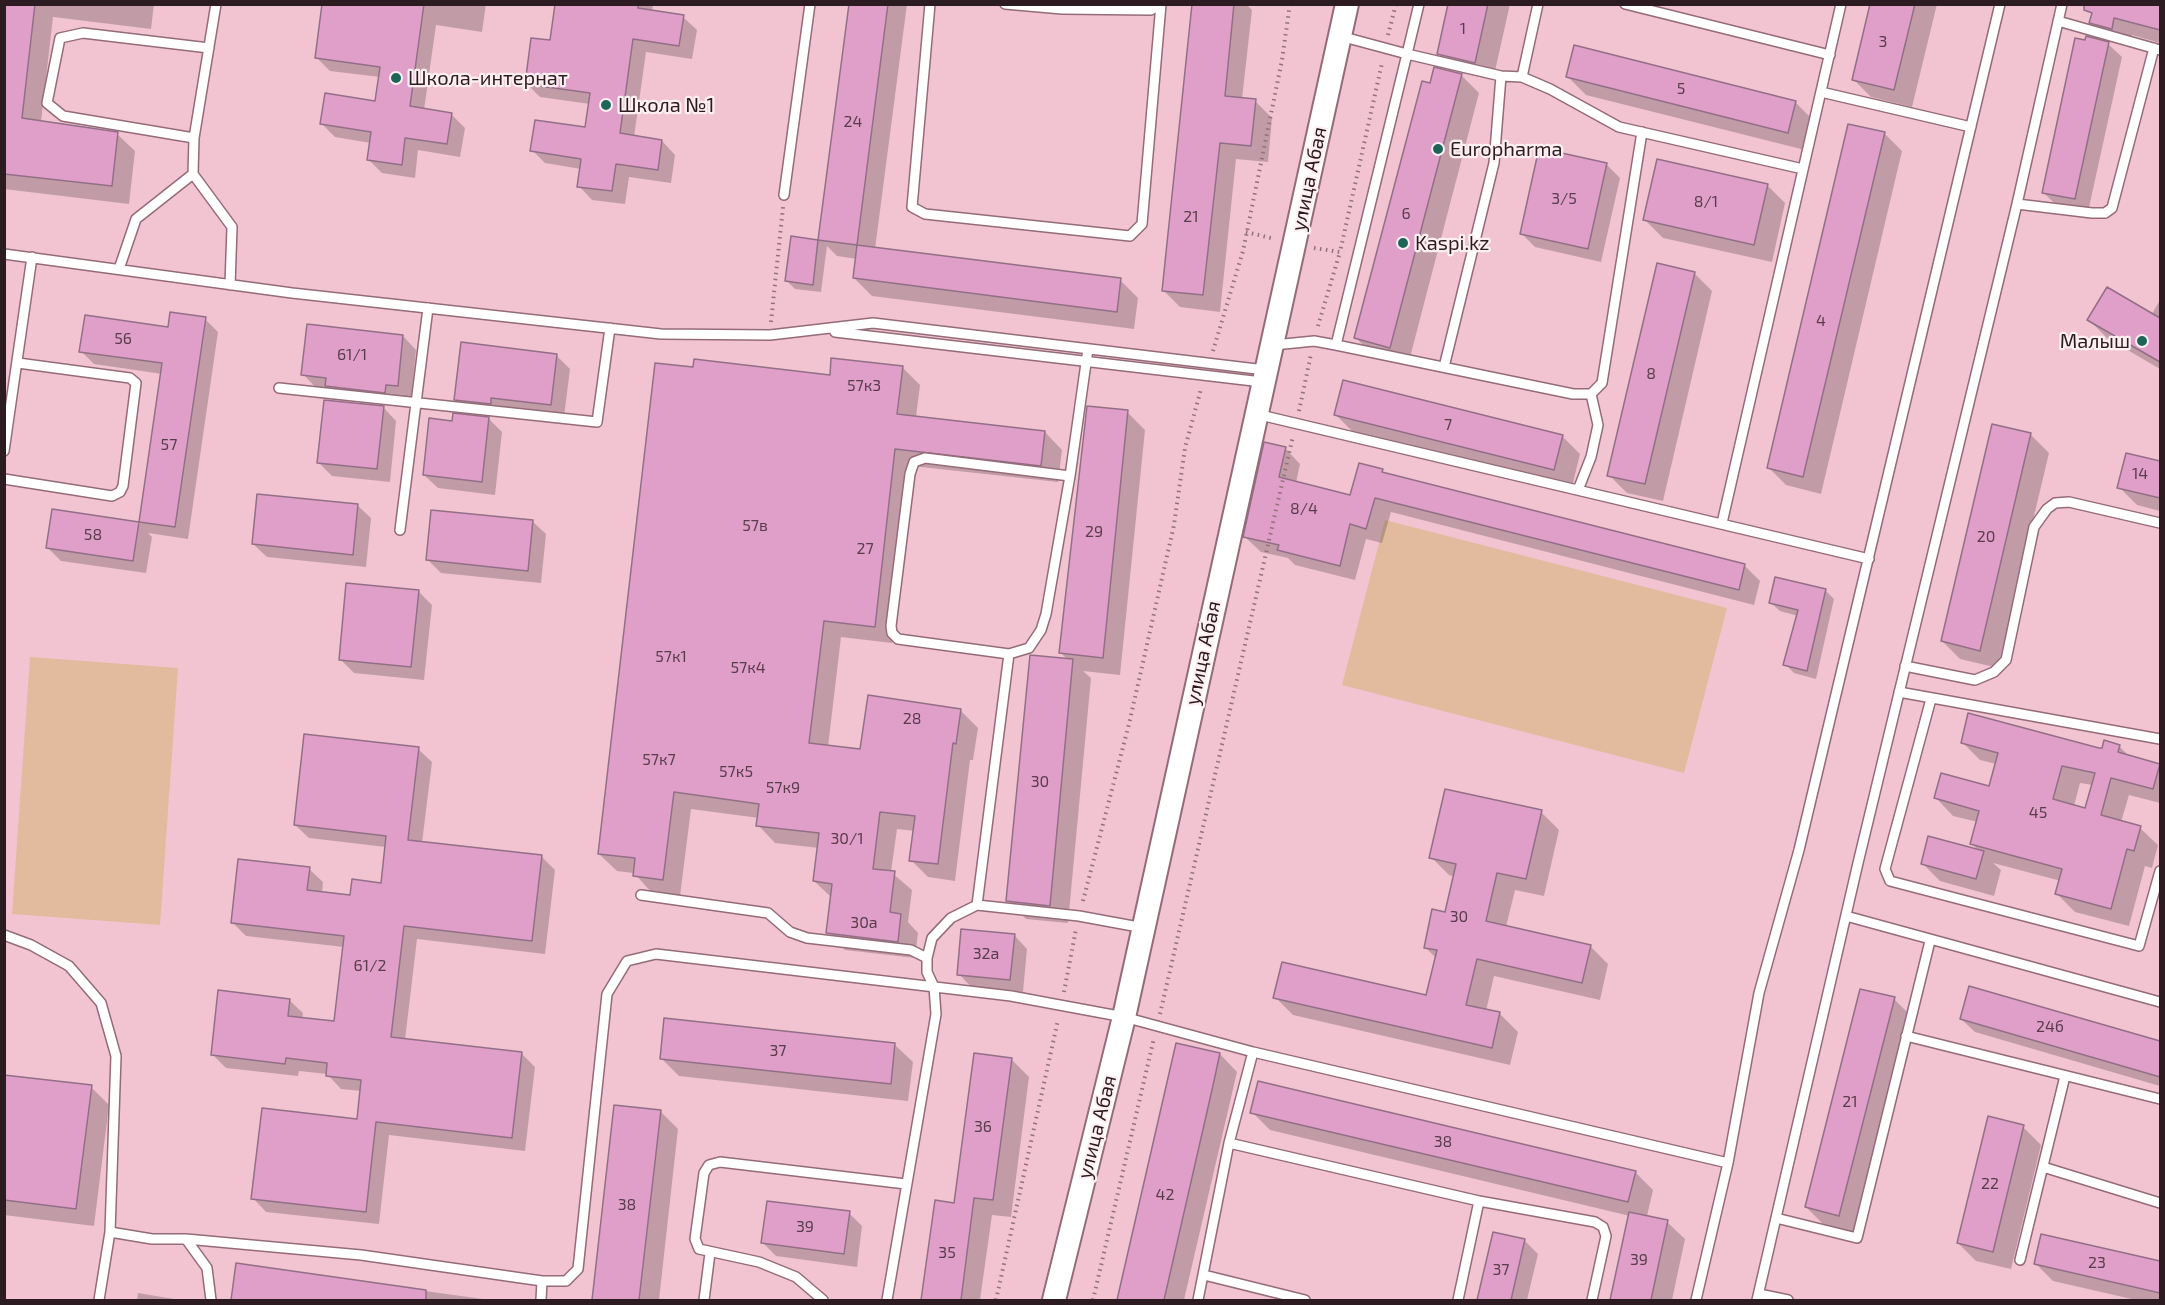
<!DOCTYPE html>
<meta charset="utf-8">
<style>
body{margin:0}
#map{position:relative;width:2165px;height:1305px;overflow:hidden;background:#f2c4d1;font-family:"Exo 2",sans-serif}
canvas{display:block}
.frame{position:absolute;inset:0;border:6px solid #2c1c21;pointer-events:none}
</style>
<div id="map">
<canvas width="2165" height="1305"></canvas>
<div class="frame"></div>
</div>
<script>
const context = document.querySelector('canvas').getContext('2d');
context.lineJoin = 'round';
function paint(path, color) {
  context.fillStyle = color;
  context.fill(path, 'evenodd');
}
function toPath(rows) {
  const path = new Path2D();
  for (const r of rows) {
    path.moveTo(r[0], r[1]);
    for (let i = 2; i < r.length; i += 2) path.lineTo(r[i], r[i + 1]);
  }
  return path;
}
function strokePath(path, color, width, dash) {
  context.strokeStyle = color;
  context.lineWidth = width;
  context.lineCap = dash ? 'butt' : 'round';
  context.setLineDash(dash || []);
  context.stroke(path);
}
function write(font, color, halo, rows, align = 'center') {
  context.font = font + ' "Exo 2",sans-serif';
  context.lineWidth = 4.5;
  context.setLineDash([]);
  context.textBaseline = 'middle';
  context.strokeStyle = halo;
  context.fillStyle = color;
  for (const [text, x, y, turn = 0] of rows) {
    context.save();
    context.translate(x, y);
    context.rotate((+turn || 0) * Math.PI / 180);
    context.textAlign = isNaN(turn) ? turn : align;
    if (halo) context.strokeText(text, 0, 0);
    context.fillText(text, 0, 0);
    context.restore();
  }
}
paint(toPath([
 [1385,520,1727,608,1684,773,1342,685],
 [30,657,178,668,160,925,12,914]
]), '#e2bb9e');
paint(toPath([
 [4,4,154,4,151,29,53,17,41,122,117,134,135,151,129,204,4,189],
 [342,4,486,4,482,32,436,25,424,110,451,114,465,128,460,157,418,150,415,178,382,173,368,159,371,143,335,137,322,124,376,103,380,77,330,71,316,57],
 [557,4,653,4,652,12,683,17,697,30,692,59,646,52,634,137,662,141,675,155,671,183,629,177,625,204,592,200,579,186,581,169,545,163,532,150,587,129,590,104,540,97,527,84,551,42],
 [850,4,907,4,875,249,1120,280,1138,298,1134,329,872,296,854,278,857,259,837,256,827,246,821,292,795,289,786,280,792,238,820,241],
 [1194,4,1246,4,1252,10,1242,99,1255,101,1272,118,1268,162,1236,159,1220,312,1180,307,1163,290],
 [1450,4,1510,4,1493,80,1458,72,1479,93,1408,365,1374,356,1356,338,1460,75,1439,54],
 [1872,4,1937,4,1912,107,1871,97,1853,79],
 [2096,4,2160,4,2160,43,2132,35,2130,46,2109,40,2091,22],
 [2108,44,2122,57,2088,212,2057,206,2043,192],
 [1568,77,1795,102,1813,120,1805,150,1586,95],
 [1884,133,1902,151,1821,494,1786,485,1768,467],
 [1606,164,1620,178,1601,262,1535,247,1522,234],
 [1767,185,1785,203,1772,262,1663,238,1645,220],
 [1694,273,1712,291,1663,501,1627,493,1609,475],
 [2160,300,2160,369,2107,338,2089,320,2152,314],
 [205,319,218,332,188,539,148,533,152,537,146,573,61,561,48,548,53,511,140,524,162,374,94,364,81,351],
 [403,336,416,350,411,399,316,388,303,374],
 [556,355,570,369,564,417,469,413,456,399],
 [902,367,920,385,916,417,1045,432,1062,450,1058,482,912,466,892,643,841,637,828,747,861,751,960,710,978,728,973,760,970,760,955,881,928,877,911,860,915,831,897,829,891,872,912,890,908,922,918,933,915,958,845,950,828,932,832,898,814,881,819,848,775,843,758,825,759,818,691,809,680,896,652,893,634,873,617,871,599,854,694,369,831,376],
 [383,407,396,421,390,482,332,476,318,462],
 [1127,412,1145,430,1120,675,1083,671,1091,678,1068,923,1026,919,1008,901,1068,660,1061,653],
 [1336,415,1562,436,1580,454,1572,487,1354,433],
 [489,419,502,432,495,495,438,488,424,475],
 [2031,435,2049,453,1998,668,1960,659,1942,641],
 [1285,448,1300,464,1296,483,1351,497,1382,471,1386,475,1744,565,1760,581,1754,605,1391,512,1382,543,1366,539,1355,580,1295,565,1288,558,1261,552,1245,537],
 [2127,454,2160,462,2160,511,2137,505,2119,487],
 [357,505,371,518,366,567,267,557,253,544],
 [532,521,546,534,541,583,441,573,428,560],
 [1825,590,1834,599,1816,679,1794,673,1785,664,1798,616,1780,611,1771,603],
 [419,592,432,605,424,680,354,673,340,659],
 [1962,742,2098,750,2119,746,2130,757,2160,766,2160,803,2129,795,2121,822,2140,828,2158,845,2152,868,2145,866,2129,926,2075,912,2057,894,2061,881,1993,863,2001,870,1994,896,1940,881,1922,863,1979,851,1972,844,1978,822,1953,816,1936,798,1990,788,1996,764,1980,760],
 [2080,783,2093,785,2086,810,2074,806],
 [418,749,432,762,422,843,541,856,555,870,545,954,417,939,405,1040,522,1054,535,1067,525,1151,389,1135,379,1224,266,1212,253,1198,358,1121,362,1091,341,1089,327,1074,299,1071,298,1076,226,1068,213,1055,289,1000,303,1013,302,1019,335,1023,344,947,246,936,232,922,309,869,323,882,322,893,352,897,382,884,386,847,309,838,295,825],
 [1541,812,1559,830,1544,896,1515,890,1506,927,1590,946,1608,964,1600,1000,1494,976,1486,1011,1500,1014,1518,1032,1510,1065,1293,1015,1275,997,1427,997,1436,958,1425,947,1447,914,1455,877,1449,875,1431,857],
 [1014,935,1027,949,1023,992,972,988,959,974],
 [1971,988,2160,1043,2160,1086,1975,1032,1961,1019],
 [1894,999,1912,1017,1857,1233,1824,1225,1806,1207],
 [895,1045,913,1062,908,1101,679,1076,661,1058],
 [1177,1045,1220,1054,1237,1072,1184,1300,1119,1300],
 [1011,1059,1029,1077,1011,1217,992,1215,980,1300,923,1300,936,1202,955,1204],
 [4,1076,91,1087,109,1105,94,1226,4,1215],
 [616,1106,660,1111,678,1129,659,1300,594,1300],
 [1252,1112,1635,1172,1653,1190,1647,1216,1667,1222,1685,1239,1672,1300,1612,1300,1630,1216,1270,1130],
 [2023,1127,2041,1145,2011,1269,1976,1261,1958,1243],
 [849,1213,862,1226,857,1267,776,1256,763,1243],
 [1494,1234,1524,1240,1538,1254,1527,1300,1478,1300],
 [2042,1235,2160,1263,2160,1300,2136,1300,2053,1281,2035,1263],
 [237,1265,490,1300,232,1300],
 [138,1293,174,1299,176,1300,137,1300]
]), '#0003');
const building = toPath([
 [4,4,35,4,22,118,118,132,112,186,4,174,4,4],
 [322,4,424,4,410,106,452,113,447,144,405,138,402,165,367,160,371,132,320,124,325,93,375,101,380,67,315,58,322,4],
 [555,4,638,4,638,8,684,15,679,46,633,39,620,133,662,140,658,170,616,164,612,191,577,187,581,159,530,151,535,120,585,127,590,93,525,84,531,38,550,40,555,4],
 [849,4,888,4,857,245,818,240,849,4],
 [1192,4,1234,4,1225,96,1256,99,1251,146,1220,143,1203,295,1162,291,1192,4],
 [1448,4,1488,4,1475,63,1437,54,1448,4],
 [1870,4,1915,4,1894,90,1852,80,1870,4],
 [2084,4,2160,4,2160,30,2114,18,2112,29,2089,23,2092,13,2084,10,2084,4],
 [2086,36,2109,42,2075,199,2042,193,2075,38,2085,40,2086,36],
 [1574,45,1796,101,1788,133,1566,77,1574,45],
 [1434,67,1462,74,1390,348,1354,338,1422,81,1430,83,1434,67],
 [1848,124,1885,132,1803,477,1767,468,1848,124],
 [1539,148,1607,163,1588,249,1520,234,1539,148],
 [1657,159,1768,184,1754,245,1643,220,1657,159],
 [791,236,818,240,813,285,785,281,791,236],
 [857,245,1121,278,1117,312,853,278,857,245],
 [1657,263,1695,272,1645,484,1607,476,1657,263],
 [2107,287,2160,318,2160,362,2087,320,2107,287],
 [170,312,206,317,175,527,139,522,162,363,79,352,85,315,168,327,170,312],
 [307,324,403,335,398,386,386,385,385,393,325,386,326,378,301,375,307,324],
 [461,342,557,354,551,405,491,398,491,404,454,400,461,342],
 [831,358,903,366,897,414,1045,431,1041,466,895,449,875,627,824,621,809,743,860,749,868,695,961,709,956,744,953,743,938,864,909,861,915,816,880,812,873,869,895,871,890,912,901,914,898,942,826,933,832,884,813,881,819,833,756,826,759,804,674,792,663,880,633,876,635,858,598,854,655,363,693,367,694,359,830,375,831,358],
 [1343,380,1563,435,1554,470,1334,415,1343,380],
 [324,400,384,406,377,469,317,463,324,400],
 [1087,406,1128,410,1103,658,1059,653,1087,406],
 [453,413,489,417,482,482,423,475,429,418,452,421,453,413],
 [1992,424,2031,433,1980,651,1941,641,1992,424],
 [1264,442,1286,447,1279,477,1350,495,1359,463,1383,469,1382,472,1745,564,1739,590,1375,498,1366,529,1350,524,1340,566,1277,550,1279,545,1243,537,1264,442],
 [2126,453,2160,461,2160,498,2117,488,2126,453],
 [257,494,358,504,353,555,252,544,257,494],
 [52,509,139,522,133,561,46,548,52,509],
 [431,510,533,520,528,571,426,560,431,510],
 [1775,577,1826,589,1807,671,1783,665,1798,610,1769,603,1775,577],
 [346,583,419,590,411,667,339,660,346,583],
 [1030,655,1073,659,1050,906,1006,901,1030,655],
 [1968,713,2099,748,2102,748,2104,740,2120,745,2118,752,2160,764,2153,789,2111,778,2101,815,2141,826,2134,851,2127,849,2111,909,2055,894,2062,869,1970,844,1979,811,1934,798,1941,773,1989,786,1998,753,1961,743,1968,713],
 [2062,766,2095,773,2085,808,2053,799,2062,766],
 [304,734,419,747,408,840,542,855,532,941,404,926,391,1037,522,1052,512,1138,376,1122,366,1212,251,1199,262,1108,357,1119,361,1080,326,1076,327,1063,286,1058,285,1064,211,1055,218,990,290,999,288,1016,334,1021,344,936,231,923,238,859,310,867,307,890,350,895,352,879,381,883,386,836,294,825,304,734],
 [1445,789,1542,810,1526,879,1497,873,1486,921,1591,945,1582,983,1477,959,1466,1005,1500,1012,1492,1048,1273,998,1282,962,1426,995,1437,950,1424,948,1432,909,1445,912,1456,864,1429,858,1445,789],
 [1928,836,1984,851,1976,879,1921,864,1928,836],
 [961,929,1015,934,1010,980,957,975,961,929],
 [1969,986,2160,1041,2160,1077,1960,1019,1969,986],
 [1860,989,1895,997,1839,1216,1805,1207,1860,989],
 [664,1018,895,1043,891,1084,660,1059,664,1018],
 [1176,1043,1220,1053,1212,1090,1164,1300,1117,1300,1176,1043],
 [974,1053,1012,1058,993,1200,974,1198,961,1300,921,1300,935,1200,954,1203,974,1053],
 [4,1075,92,1085,76,1209,4,1200,4,1075],
 [1258,1081,1636,1171,1628,1202,1250,1113,1258,1081],
 [614,1105,661,1110,639,1300,592,1300,614,1105],
 [1988,1116,2024,1125,1993,1252,1957,1243,1988,1116],
 [767,1201,850,1211,844,1254,761,1243,767,1201],
 [1629,1212,1668,1220,1651,1300,1610,1300,1629,1212],
 [1493,1232,1525,1239,1511,1300,1477,1300,1493,1232],
 [2041,1234,2160,1261,2160,1293,2034,1264,2041,1234],
 [236,1263,426,1290,426,1300,231,1300,236,1263]
]);
paint(building, '#df9fc9');
strokePath(building, '#926f86', 1.5);
const service = toPath([
 [216,4,194,138,193,174,232,227,230,285],
 [930,4,912,207,925,214,1130,236,1142,224,1161,4],
 [1005,4,1062,9,1151,10,1160,4],
 [1625,4,1830,55],
 [2058,21,2160,50],
 [1340,36,1407,54,1419,4],
 [1522,77,1538,4],
 [1821,92,1971,127],
 [194,138,63,116,47,103,60,38,83,33,209,48],
 [784,195,810,4],
 [2017,204,2092,213,2105,213,2112,208,2154,48],
 [4,254,292,293,661,334,770,335,873,323,1265,370],
 [119,269,136,219,193,174],
 [835,332,1262,382],
 [1274,345,1314,341,1336,345,1407,54,1501,76,1522,77,1550,89,1619,127,1803,169],
 [1336,345,1573,394,1591,394,1602,383,1642,132],
 [1444,367,1494,163,1501,76],
 [279,388,597,422,610,328],
 [1256,414,1869,559],
 [4,451,32,257],
 [4,479,112,496,120,492,123,486,136,383,130,378,18,363],
 [1578,490,1591,457,1598,425,1591,394],
 [1722,523,1841,4],
 [400,530,428,308],
 [1009,654,898,639,892,633,891,626,910,474,914,462,925,458,1070,476],
 [1905,666,1975,680,1994,672,2006,660,2034,527,2047,509,2055,503,2069,502,2160,523],
 [1899,692,2160,739],
 [1931,699,1885,869,1890,881,2139,946,2160,871],
 [641,895,768,913,790,932,807,938,911,950,927,958,927,972,934,987,936,1014,887,1300],
 [977,905,1079,916,1144,928],
 [1846,916,2160,1002],
 [4,935,31,945,69,966,101,1003,116,1056,110,1232],
 [927,958,932,938,951,918,977,905,1009,654,1029,648,1041,630,1046,614,1070,476,1088,349],
 [1906,1036,2160,1099],
 [1229,1143,1479,1201,1595,1222,1603,1227,1606,1236,1592,1300],
 [2043,1167,2160,1203],
 [1776,1218,1857,1238,1930,941],
 [186,1239,207,1268,211,1300],
 [2020,1260,2065,1076],
 [1204,1275,1305,1300],
 [1759,1294,1788,1300],
 [99,1300,110,1232,152,1239,186,1239,361,1255,542,1281,566,1281,578,1269,607,994,627,961,656,954,1011,996,1124,1017,1253,1052,1728,1163],
 [541,1300,542,1281],
 [704,1300,710,1253],
 [823,1300,796,1277,759,1262,699,1249,695,1239,704,1173,709,1165,720,1162,906,1184],
 [1198,1300,1229,1143,1253,1052],
 [1458,1300,1479,1201],
 [1696,1300,1728,1163,1759,993,1799,850,2000,4],
 [1757,1300,1858,863,2017,204,2062,4]
]);
const tertiary = toPath([
 [1054,1300,1124,1017,1347,4]
]);
strokePath(service, '#946b77', 12);
strokePath(tertiary, '#946b77', 26);
strokePath(toPath([
 [1388,35,1396,4],
 [1246,232,1275,239],
 [1314,248,1340,252,1382,63],
 [771,322,783,207],
 [1318,326,1340,252],
 [1213,351,1243,251,1282,60,1290,4],
 [1299,411,1311,354],
 [1083,901,1129,724,1174,525,1185,448,1201,389],
 [1064,992,1076,929],
 [1160,1014,1293,436],
 [996,1300,1058,1020],
 [1093,1300,1154,1038]
]), '#92727b', 4, [1.5, 4.5]);
strokePath(service, '#fff', 9);
strokePath(tertiary, '#fff', 22);
for (const [x, y, r, color] of [
 [396,78,6,"#1e6559"],
 [606,105,6,"#1e6559"],
 [1438,149,6,"#1e6559"],
 [1403,243,6,"#1e6559"],
 [2142,341,6,"#1e6559"]
]) {
  const dot = new Path2D();
  dot.arc(x, y, r, 0, 2 * Math.PI);
  context.fillStyle = color;
  context.fill(dot);
  strokePath(dot, '#fdeff2', 2);
}
write('16px', '#593d4b', null, [
 ["1",1463,29],
 ["3",1883,42],
 ["5",1681,89],
 ["24",853,122],
 ["3/5",1564,199],
 ["8/1",1706,202],
 ["6",1406,214],
 ["21",1191,217],
 ["4",1821,321],
 ["56",123,339],
 ["61/1",352,355],
 ["8",1651,374],
 ["57к3",864,386],
 ["7",1448,425],
 ["57",169,445],
 ["14",2140,474],
 ["8/4",1304,509],
 ["57в",755,526],
 ["29",1094,532],
 ["58",93,535],
 ["20",1986,537],
 ["27",865,549],
 ["57к1",671,657],
 ["57к4",748,668],
 ["28",912,719],
 ["57к7",659,760],
 ["57к5",736,772],
 ["30",1040,782],
 ["57к9",783,788],
 ["45",2038,813],
 ["30/1",847,839],
 ["30",1459,917],
 ["30а",864,923],
 ["32а",986,954],
 ["61/2",370,966],
 ["24б",2050,1027],
 ["37",778,1051],
 ["21",1850,1102],
 ["36",983,1127],
 ["38",1443,1142],
 ["22",1990,1184],
 ["42",1165,1195],
 ["38",627,1205],
 ["39",805,1227],
 ["35",947,1253],
 ["39",1639,1260],
 ["23",2097,1263],
 ["37",1501,1270]
]);
write('20px', '#2c1c21', '#fdeff2', [
 ["Школа-интернат",408,78],
 ["Школа №1",618,105],
 ["Europharma",1450,149],
 ["Kaspi.kz",1415,243],
 ["Малыш",2130,341,"right"]
], 'left');
write('20px', '#2c1c21', '#fdeff2', [
 ["улица Абая",1309,179,-78],
 ["улица Абая",1203,653,-78],
 ["улица Абая",1097,1127,-76]
]);
</script>
